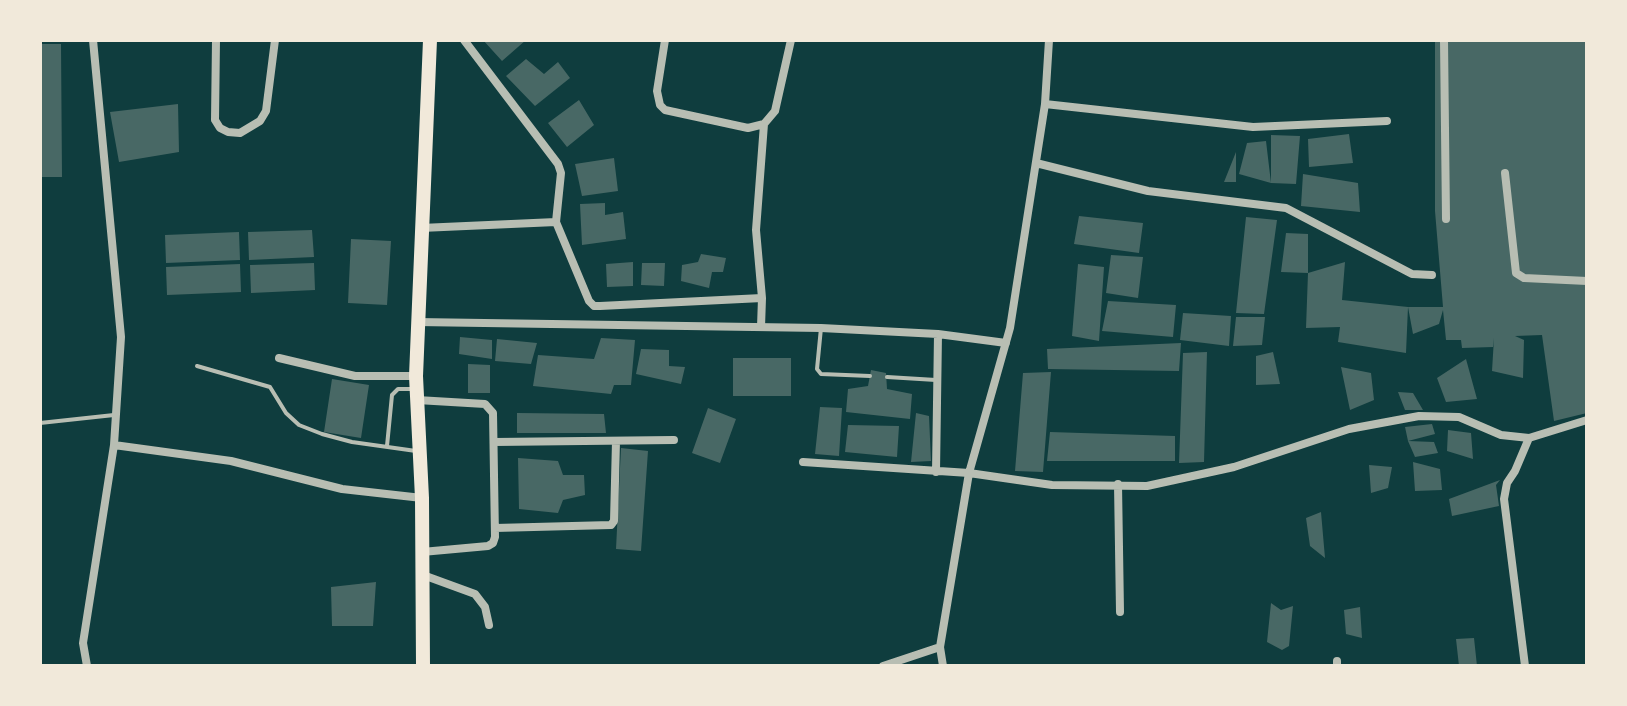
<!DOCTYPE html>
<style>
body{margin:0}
#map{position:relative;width:1627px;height:706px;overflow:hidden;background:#0f3d3e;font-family:"Open Sans",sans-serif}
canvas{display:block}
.frame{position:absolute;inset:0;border:42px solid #f1e9da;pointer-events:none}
</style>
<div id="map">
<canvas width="1627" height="706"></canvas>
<div class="frame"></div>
</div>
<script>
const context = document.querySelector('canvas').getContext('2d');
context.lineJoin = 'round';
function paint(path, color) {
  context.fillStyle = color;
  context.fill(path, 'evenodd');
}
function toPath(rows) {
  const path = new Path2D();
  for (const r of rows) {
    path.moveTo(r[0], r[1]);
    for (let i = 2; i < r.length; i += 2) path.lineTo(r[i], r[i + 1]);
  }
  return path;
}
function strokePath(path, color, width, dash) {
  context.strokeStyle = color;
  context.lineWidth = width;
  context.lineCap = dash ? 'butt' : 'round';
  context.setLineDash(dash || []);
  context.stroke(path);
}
paint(toPath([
 [483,40,526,40,502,61],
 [1435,40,1587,40,1587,413,1554,421,1542,335,1515,336,1524,340,1523,378,1492,371,1494,338,1493,347,1462,348,1461,340,1446,340,1443,310,1439,324,1413,334,1408,307,1443,307,1435,211],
 [40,44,61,44,62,177,40,177],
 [526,59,544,74,558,62,570,78,535,106,506,76],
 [579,100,594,125,567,147,548,123],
 [178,104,179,152,119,162,110,112],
 [1349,134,1353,163,1309,167,1308,139],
 [1271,135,1300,136,1296,184,1271,183],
 [1266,141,1271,183,1239,174,1247,143],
 [1236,152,1236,182,1224,182],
 [614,158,618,191,582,196,575,164],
 [1303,174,1358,183,1360,212,1301,206],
 [605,203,605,215,623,212,626,239,582,245,580,204],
 [1079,216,1143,223,1139,253,1074,244],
 [1246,217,1277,220,1264,314,1236,313],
 [312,230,314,257,249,260,248,232],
 [239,232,240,260,166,263,165,235],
 [1286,233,1308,234,1308,273,1281,272],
 [351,239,391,241,387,305,348,303],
 [701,254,726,258,723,272,712,272,709,288,681,281,682,265,698,262],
 [1111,255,1143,257,1138,298,1106,293],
 [633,262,633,286,607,287,606,264],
 [1345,262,1342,300,1408,307,1406,353,1338,342,1340,327,1306,328,1308,273],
 [314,263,315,290,251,293,250,265],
 [642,263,665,263,664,286,641,285],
 [240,264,241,292,167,295,166,267],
 [1078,264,1104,267,1099,341,1072,336],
 [1108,301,1176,305,1173,337,1102,331],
 [1183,313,1231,316,1229,346,1180,340],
 [1236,317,1265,317,1262,345,1233,346],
 [460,337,492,340,492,359,459,354],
 [601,338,635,340,631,385,614,385,611,394,533,386,538,355,594,359],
 [497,339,537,343,531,364,495,361],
 [1181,343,1179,371,1048,369,1047,349],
 [641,349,669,350,669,366,685,367,681,384,636,374],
 [1207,352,1204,462,1179,463,1183,353],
 [1273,352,1280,384,1256,385,1256,356],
 [733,358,791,358,791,396,733,396],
 [1466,359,1477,399,1446,402,1437,378],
 [468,364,490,365,490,393,468,393],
 [1341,367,1371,373,1374,400,1350,410],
 [871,370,886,373,887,389,912,394,910,419,846,412,848,389,868,386],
 [1051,372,1043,472,1015,471,1023,373],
 [332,379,369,385,361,438,324,432],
 [1398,392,1413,393,1423,410,1405,410],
 [820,407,842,408,839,456,815,454],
 [708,408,736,419,720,463,692,453],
 [517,413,604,414,606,433,517,433],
 [916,413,929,416,931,461,911,462],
 [1432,424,1435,434,1408,441,1405,427],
 [848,425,899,426,897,457,845,452],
 [1448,430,1471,433,1473,459,1447,451],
 [1050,432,1175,436,1175,461,1047,461],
 [1408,441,1434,442,1438,453,1415,457],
 [621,448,648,451,641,551,616,549],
 [518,458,558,461,563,475,584,475,585,495,563,500,558,513,519,509],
 [1413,462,1440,469,1442,490,1415,491],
 [1369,465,1392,467,1388,488,1371,493],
 [1500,480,1496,485,1499,506,1452,516,1449,499],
 [1321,512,1325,558,1310,546,1306,518],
 [376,582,373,626,332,626,331,587],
 [1271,603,1281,610,1293,606,1289,646,1282,650,1267,642],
 [1360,607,1362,638,1346,634,1344,610],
 [1474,638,1477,666,1459,666,1456,639]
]), '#486865');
strokePath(toPath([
 [821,328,817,369,821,374,870,376],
 [197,366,270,387,286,413,299,425,322,434,352,442,416,451],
 [887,377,936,380],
 [40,423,114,415],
 [387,446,392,395,398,389,411,389]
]), '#b8beb3', 4);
strokePath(toPath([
 [216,40,215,120,220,128,228,132,240,133,260,121,266,111,275,40],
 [464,40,558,164,561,173,556,222,589,301,594,306,600,306,762,298,761,327],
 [665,40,657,91,660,105,665,110,748,128,764,124,775,111,791,40],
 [1444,40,1446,219],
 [1045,104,1253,127,1387,121],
 [1036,163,1148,191,1286,208,1412,274,1432,275],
 [1505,173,1516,273,1524,278,1587,281],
 [421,228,556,222],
 [762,298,756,230,764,124],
 [417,322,821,328,938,334,1006,343],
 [279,358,355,376,416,376],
 [417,400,485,404,493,413,495,537,493,543,488,546,422,552],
 [494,442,674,440],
 [114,445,231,461,342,489,422,498],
 [803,462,969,473,1052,485,1147,486,1234,467,1349,429,1419,416,1459,417,1501,435,1529,438],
 [936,472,938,334],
 [1118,484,1120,612],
 [495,528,611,525,614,521,616,441],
 [423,575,475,594,485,607,489,625],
 [1337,661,1337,666],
 [87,666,83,643,114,445,121,337,93,40],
 [883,666,940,647],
 [943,666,940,647,969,473,1010,328,1045,104,1049,40],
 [1525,666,1504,499,1507,483,1515,471,1529,438,1587,420]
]), '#b8beb3', 8);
strokePath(toPath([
 [423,666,422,498,416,376,430,40]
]), '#f1e9da', 14);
</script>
